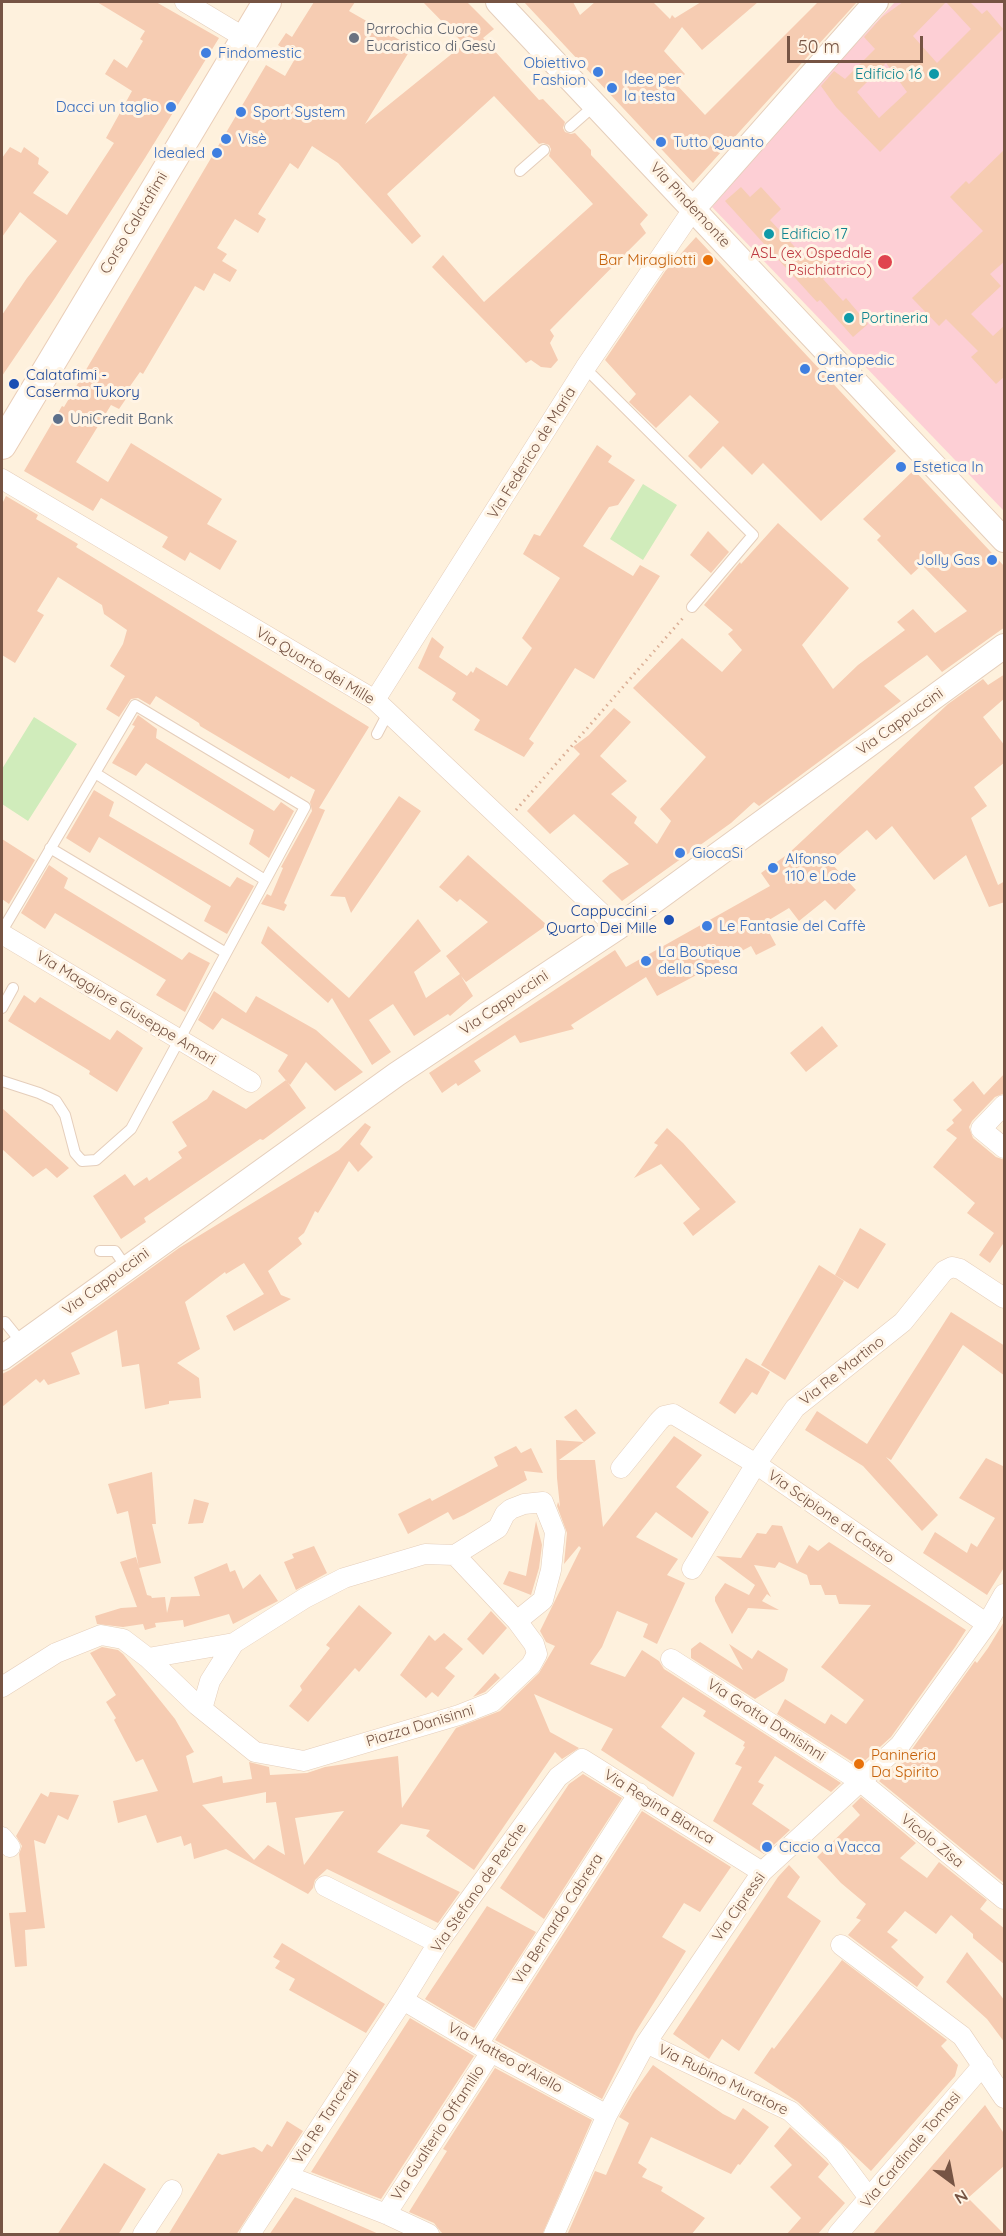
<!DOCTYPE html>
<meta charset="utf-8">
<style>
body{margin:0}
#map{position:relative;width:1006px;height:2236px;overflow:hidden;background:#fef1dd;font-family:Quicksand,sans-serif}
canvas{display:block}
.frame{position:absolute;inset:0;border:3px solid #765444;pointer-events:none}
.north{position:absolute;left:922px;top:2152px;width:60px;height:60px;-webkit-text-stroke:4px #fff4e5;paint-order:stroke;rotate:148deg;font-size:16px;font-weight:700;line-height:24px;text-align:center;color:#765444}
.north::after{content:'';display:block;margin:auto;width:21px;height:27px;background:#765444;clip-path:polygon(50% 0,100% 100%,50% 72%,0 100%)}
.scale{position:absolute;left:787px;top:36px;width:136px;height:27px;box-sizing:border-box;border:3px solid #765444;border-top:0;padding-left:8px;font-size:18px;line-height:21px;white-space:nowrap;color:#765444;-webkit-text-stroke:4px #fff4e5;paint-order:stroke}
</style>
<div id="map">
<canvas width="1006" height="2236"></canvas>
<div class="frame"></div>
<div class="north">N</div>
<div class="scale">50 m</div>
</div>
<script>
const context = document.querySelector('canvas').getContext('2d');
context.lineJoin = 'round';
function paint(path, color) {
  context.fillStyle = color;
  context.fill(path, 'evenodd');
}
function toPath(rows) {
  const path = new Path2D();
  for (const r of rows) {
    path.moveTo(r[0], r[1]);
    for (let i = 2; i < r.length; i += 2) path.lineTo(r[i], r[i + 1]);
  }
  return path;
}
function strokePath(path, color, width, dash) {
  context.strokeStyle = color;
  context.lineWidth = width;
  context.lineCap = dash ? 'butt' : 'round';
  context.setLineDash(dash || []);
  context.stroke(path);
}
function write(font, color, halo, rows, align = 'center') {
  context.font = font + ' Quicksand,sans-serif';
  context.lineWidth = 6;
  context.setLineDash([]);
  context.textBaseline = 'middle';
  context.strokeStyle = halo;
  context.fillStyle = color;
  for (const [text, x, y, turn = 0] of rows) {
    context.save();
    context.translate(x, y);
    context.rotate((+turn || 0) * Math.PI / 180);
    context.textAlign = isNaN(turn) ? turn : align;
    if (halo) context.strokeText(text, 0, 0);
    context.fillText(text, 0, 0);
    context.restore();
  }
}
paint(toPath([
 [895,2,1004,2,1004,511,712,207,816,86]
]), '#fdcfd5');
paint(toPath([
 [643,484,677,505,643,560,610,539],
 [34,717,77,744,28,821,2,804,2,769]
]), '#d0ecbb');
paint(toPath([
 [97,2,156,2,219,38,145,158,55,298,2,376,2,315,27,278,57,241,20,212,2,237,2,158,10,147,21,153,24,147,39,158,38,164,49,172,33,193,67,215,114,143,106,138,132,91,105,74,114,59,127,68,143,41,140,39,145,31],
 [314,2,355,2,349,11,412,47,365,124,464,44,423,2,467,2,494,29,483,38,539,100,543,99,565,122,563,128,565,132,571,134,575,133,591,150,591,155,648,215,640,224,646,233,550,330,554,336,550,343,558,360,551,368,541,367,531,360,526,363,432,267,443,255,484,302,593,204,549,156,551,149,549,145,543,143,539,144,494,96,387,194,421,236,412,244,338,163,312,146,298,169,290,163,258,214,266,219,258,233,235,219,217,248,227,254,222,261,237,270,230,282,214,273,204,291,195,286,143,374,140,372,128,389,130,393,119,409,111,405,76,462,108,482,131,443,222,499,207,524,237,541,220,570,190,552,185,561,162,547,168,537,101,498,93,511,24,471,62,406,64,407,266,65,285,76,296,57,278,45,286,33,292,37],
 [524,2,573,2,580,15,595,2,653,2,670,19,672,15,675,18,701,2,758,2,702,50,682,27,664,51,685,74,676,84,705,115,818,2,857,2,693,183],
 [903,2,970,2,982,14,987,10,1003,29,880,152,836,107,821,86,834,71,845,79,875,49,864,37,882,17],
 [946,2,971,29,937,63,913,36],
 [886,63,907,92,879,118,857,92],
 [1005,149,1005,261,990,274,1001,286,971,314,993,336,1005,325,1005,376,996,384,971,357,978,351,946,319,939,326,912,298,983,231,950,197,966,181,969,184],
 [741,187,750,197,761,187,781,209,770,220,805,258,816,248,835,269,823,279,843,301,846,298,868,324,853,337,820,300,817,302,725,201],
 [696,237,896,451,821,521,763,463,752,475,723,446,701,469,688,456,719,422,690,395,656,428,629,402,636,394,605,360,666,270],
 [597,445,612,456,608,462,635,480,618,505,609,507,583,546,633,576,640,565,660,576,594,679,575,668,529,739,534,743,524,757,474,730,480,720,452,700,456,693,418,668,432,637,444,647,439,657,467,676,471,671,473,673,476,667,507,686,532,648,522,638,560,578,523,554,534,534,540,536],
 [914,470,1005,567,1005,627,942,672,927,655,884,686,901,701,759,806,754,802,731,823,622,901,602,881,610,874,629,864,574,814,550,834,527,811,580,754,573,747,589,735,614,708,631,722,600,756,627,781,611,794,637,817,634,823,657,844,671,821,660,809,706,757,633,688,682,638,722,672,742,650,728,634,733,630,704,605,740,562,741,564,778,523,849,588,802,645,833,689,858,665,905,630,897,622,913,609,935,633,967,611,922,565,911,575,877,540,881,536,863,519],
 [6,496,38,515,36,519,78,544,76,547,369,727,319,808,325,810,284,903,287,905,284,911,261,904,267,894,271,896,283,868,281,867,312,811,310,802,315,790,291,776,289,779,200,726,199,723,156,696,150,705,138,698,131,699,119,717,106,709,125,676,110,666,123,644,127,630,104,614,102,605,58,577,37,611,44,615,15,663,2,655,2,504],
 [708,531,729,552,711,573,690,555],
 [1005,674,1005,698,983,717,1005,746,1005,762,974,787,987,806,971,818,998,885,1005,881,1005,902,989,907,966,855,934,880,892,826,876,840,867,830,830,862,856,890,835,910,825,900,799,921,789,908,764,923,776,945,756,955,751,946,657,996,646,977,571,1025,574,1029,520,1043,515,1035,474,1061,481,1071,458,1086,456,1083,442,1093,429,1073,615,950,626,967,770,886,761,873,788,854,948,704,983,679,988,685],
 [138,715,157,729,156,738,274,811,281,802,294,811,269,858,249,844,254,830,146,763,136,776,112,763,135,726,132,725],
 [94,790,114,802,109,816,230,887,237,877,254,886,227,934,204,921,211,906,99,837,90,853,66,838],
 [399,796,421,811,351,913,345,897,330,896],
 [2,839,35,860,9,904,2,899],
 [468,855,547,925,466,982,461,976,473,996,450,1016,448,1014,414,1036,393,1004,369,1020,391,1052,372,1065,332,998,328,1003,261,943,268,926,349,998,418,919,441,951,414,972,426,998,460,974,446,956,488,922,460,899,457,902,439,887],
 [49,865,68,878,64,888,182,960,189,952,210,963,185,1012,156,995,166,980,55,913,45,929,21,913],
 [214,991,246,1013,256,996,316,1030,363,1072,335,1091,306,1062,290,1085,278,1071,288,1055,222,1018,213,1030,198,1020],
 [24,995,35,1003,40,997,110,1040,117,1030,143,1048,117,1092,89,1074,90,1071,8,1021],
 [822,1026,838,1046,806,1072,790,1053],
 [1005,1073,1005,1093,995,1097,972,1121,969,1127,973,1138,996,1157,1005,1160,1005,1241,990,1263,979,1255,994,1233,967,1213,975,1203,933,1167,957,1138,946,1130,954,1123,952,1120,962,1110,953,1100,973,1081,984,1095],
 [286,1080,306,1108,263,1140,260,1139,144,1218,146,1222,121,1239,93,1196,125,1174,134,1186,147,1177,149,1181,182,1158,178,1152,187,1146,172,1122,207,1099,213,1090,246,1109],
 [2,1108,69,1168,57,1178,46,1168,33,1177,2,1149],
 [365,1123,371,1127,360,1144,373,1157,358,1172,349,1161,318,1213,315,1211,304,1233,298,1238,302,1244,268,1271,281,1295,291,1299,234,1331,226,1316,264,1294,244,1263,226,1274,225,1272,185,1302,200,1349,177,1363,199,1378,201,1398,169,1401,169,1404,145,1409,139,1364,122,1367,117,1330,71,1353,80,1374,48,1385,44,1379,40,1383,36,1379,2,1407,2,1374,10,1370,179,1248,339,1150],
 [667,1128,683,1143,736,1202,693,1236,683,1223,700,1209,661,1164,634,1178,658,1145,654,1143],
 [860,1228,886,1244,858,1289,835,1275],
 [819,1265,844,1281,785,1380,761,1365],
 [951,1312,1005,1346,1005,1376,963,1345,891,1460,886,1457,938,1515,922,1531,863,1466,805,1430,817,1411,867,1444],
 [746,1358,770,1372,757,1395,752,1392,735,1414,719,1403],
 [576,1409,596,1433,584,1442,564,1417],
 [674,1436,702,1455,676,1487,709,1512,692,1538,656,1512,636,1537,678,1559,667,1575,685,1583,657,1644,643,1637,648,1624,617,1611,602,1647,590,1664,625,1677,642,1650,659,1661,664,1669,841,1783,831,1792,775,1756,758,1782,764,1785,752,1804,790,1830,764,1854,713,1821,742,1767,735,1764,745,1747,743,1746,745,1742,703,1716,706,1711,683,1697,661,1727,695,1753,673,1797,601,1750,613,1729,534,1694,550,1732,579,1748,562,1759,555,1752,474,1870,426,1836,430,1830,401,1824,377,1852,460,1892,438,1923,327,1869,315,1880,313,1888,308,1894,226,1849,194,1859,191,1843,184,1846,181,1836,157,1843,146,1815,118,1823,113,1801,158,1791,143,1759,136,1762,114,1720,116,1718,106,1702,116,1695,90,1653,102,1647,118,1650,123,1654,175,1719,194,1752,186,1756,193,1783,222,1776,223,1783,252,1779,249,1762,269,1767,270,1775,307,1773,325,1767,398,1756,402,1808,456,1728,500,1711,539,1673,555,1646,546,1642,540,1631,581,1548,579,1546,564,1564,567,1533,557,1506,558,1502,560,1507,557,1478,556,1440,584,1442,559,1460,595,1460,603,1527],
 [266,1792,266,1803,276,1802,285,1855,268,1845,254,1860,202,1805],
 [344,1811,304,1865,295,1818],
 [516,1446,521,1453,531,1448,543,1473,524,1471,527,1480,464,1515,453,1520,448,1512,408,1534,398,1514,430,1498,432,1501,498,1466,494,1457],
 [986,1458,1005,1467,1005,1566,987,1595,923,1553,935,1532,967,1553,971,1543,977,1547,995,1518,959,1498],
 [152,1472,156,1524,152,1524,161,1563,139,1568,128,1511,117,1514,108,1484],
 [194,1499,209,1503,203,1523,188,1524],
 [536,1521,542,1545,539,1568,531,1595,503,1584,509,1571,526,1576],
 [772,1525,782,1526,797,1564,809,1545,818,1551,829,1542,966,1630,955,1647,891,1737,859,1766,777,1714,785,1699,825,1724,831,1714,846,1724,864,1700,821,1667,871,1605,839,1604,836,1595,825,1595,821,1585,810,1585,807,1575,779,1562,775,1568,754,1565,771,1597,767,1594,762,1601,779,1610,748,1608,732,1634,715,1601,715,1597,725,1583,749,1595,755,1585,716,1556,741,1558,757,1533,766,1534],
 [314,1546,327,1573,296,1590,284,1562,294,1558,292,1554],
 [136,1557,147,1595,151,1596,152,1598,165,1597,167,1613,171,1597,200,1596,194,1577,227,1563,230,1572,235,1570,243,1589,260,1574,278,1601,233,1624,229,1614,184,1627,183,1620,155,1623,156,1627,145,1630,143,1624,123,1627,97,1624,95,1616,121,1608,137,1607,120,1562],
 [359,1605,392,1633,359,1672,355,1668,308,1722,289,1706,302,1690,300,1686,330,1648,326,1645],
 [491,1611,507,1628,483,1655,467,1639],
 [1005,1620,1005,1884,879,1781,910,1752,975,1661,977,1663,988,1648],
 [444,1633,463,1649,445,1668,455,1676,438,1697,432,1692,426,1698,400,1675,429,1635,435,1641],
 [700,1642,743,1670,729,1644,752,1659,758,1650,788,1669,784,1681,755,1699,691,1658,691,1649],
 [495,1673,500,1678,485,1692,473,1697],
 [583,1774,622,1798,544,1919,500,1888,569,1784],
 [50,1792,79,1795,68,1820,58,1815,45,1844,34,1840,45,1928,25,1930,27,1966,15,1967,9,1913,26,1912,19,1854,22,1846,16,1836,41,1793,48,1797],
 [861,1797,916,1843,900,1858,927,1878,939,1862,987,1900,980,1909,1005,1929,1005,1965,973,1938,973,1934,951,1915,936,1934,905,1911,887,1932,898,1940,891,1947,924,1977,917,1987,848,1935,861,1920,856,1918,866,1904,841,1883,817,1857,860,1815,852,1806],
 [642,1811,731,1867,700,1912,684,1903,662,1937,686,1951,635,2033,602,2099,495,2040],
 [789,1865,800,1877,787,1897,821,1921,739,2051,722,2039,709,2059,673,2034,778,1877],
 [487,1906,536,1932,474,2028,425,1999],
 [282,1943,385,2004,366,2033,289,1990,295,1979,275,1968,280,1961,273,1957],
 [967,1952,1005,2001,1005,2043,987,2019,946,1982],
 [842,1960,947,2040,941,2046,958,2065,955,2076,871,2171,798,2102,754,2073,772,2047,774,2049],
 [410,2018,474,2056,381,2199,311,2172],
 [653,2065,723,2114,735,2120,743,2108,769,2127,740,2165,738,2164,731,2174,651,2137,638,2163,647,2169,642,2177,663,2187,661,2191,705,2218,691,2235,567,2235,595,2171,606,2175,629,2123,619,2117,633,2093],
 [495,2068,592,2120,542,2235,445,2235,441,2232,434,2223,409,2212,447,2151,443,2149],
 [985,2105,1005,2135,1005,2165,968,2198,1005,2235,872,2235],
 [287,2121,303,2131,236,2235,168,2235,218,2153,222,2155,254,2147,262,2152,267,2144,272,2147],
 [790,2127,829,2164,818,2177,845,2203,817,2235,786,2235,801,2218,770,2187,792,2165,774,2146],
 [104,2163,146,2189,118,2235,57,2235],
 [295,2197,381,2235,269,2235]
]), '#f6ccb2');
const service = toPath([
 [570,127,595,105],
 [520,171,544,150],
 [585,368,753,535,692,607],
 [377,734,388,713],
 [95,773,265,880],
 [50,848,226,953],
 [2,931,135,705,305,807,131,1129,96,1160,82,1161,75,1153,65,1115,56,1101,39,1093,2,1081],
 [2,1008,13,988],
 [100,1251,115,1251,126,1267],
 [5,1322,22,1343]
]);
const minor = toPath([
 [185,2,245,38],
 [2,479,375,700,617,928],
 [375,700,585,368,694,208],
 [2,934,251,1082],
 [1004,1105,981,1129,1004,1148],
 [621,1468,659,1421,664,1416,673,1414,756,1464,987,1624],
 [455,1555,498,1528,505,1514,511,1509,524,1504,543,1502,555,1532,551,1570,543,1600,517,1621],
 [692,1569,756,1464,795,1408,903,1322,944,1271,952,1267,960,1269,1004,1298],
 [671,1659,861,1782,1004,1899],
 [2,1687,56,1653,101,1635,123,1639,148,1658,197,1705,255,1752,304,1761,459,1715,492,1702,531,1665,537,1654,534,1644,517,1621,455,1555,425,1554,344,1578,305,1598,234,1643,148,1658],
 [202,1709,210,1681,234,1643],
 [2,1837,10,1847],
 [325,1886,438,1943],
 [841,1945,962,2036,1004,2098],
 [403,2000,491,2052,607,2115],
 [646,2043,790,2111,834,2151,869,2198],
 [478,2044,639,1793],
 [288,2176,386,2214,429,2234],
 [386,2214,491,2052],
 [143,2234,172,2190],
 [250,2234,403,2000,438,1943,558,1777,582,1759,762,1872],
 [554,2234,607,2115,646,2043,762,1872,900,1745,987,1624,1004,1594],
 [838,2234,983,2065]
]);
const tertiary = toPath([
 [498,2,1004,540],
 [694,208,876,2],
 [2,1358,397,1074,617,928,1004,646]
]);
const secondary = toPath([
 [2,445,267,2]
]);
strokePath(service, '#e5cebb', 12);
strokePath(minor, '#e5cebb', 21);
strokePath(tertiary, '#e5cebb', 26);
strokePath(secondary, '#eaceb8', 30);
strokePath(toPath([
 [516,810,683,618]
]), '#dbaf96', 3, [1.5, 4.5]);
strokePath(service, '#fff', 10);
strokePath(minor, '#fff', 20);
strokePath(tertiary, '#fff', 24);
strokePath(secondary, '#fff', 28);
for (const [x, y, r, color] of [
 [354,38,6,"#6b7280"],
 [206,53,6,"#3f7fe0"],
 [598,72,6,"#3f7fe0"],
 [934,74,6,"#0f9aa8"],
 [612,88,6,"#3f7fe0"],
 [171,107,6,"#3f7fe0"],
 [241,112,6,"#3f7fe0"],
 [226,139,6,"#3f7fe0"],
 [661,142,6,"#3f7fe0"],
 [217,153,6,"#3f7fe0"],
 [769,234,6,"#0f9aa8"],
 [708,260,6,"#e8710a"],
 [885,262,8,"#e0444e"],
 [849,318,6,"#0f9aa8"],
 [805,369,6,"#3f7fe0"],
 [14,384,6,"#1a4fb4"],
 [58,419,6,"#5c6f8a"],
 [901,467,6,"#3f7fe0"],
 [992,560,6,"#3f7fe0"],
 [680,853,6,"#3f7fe0"],
 [773,868,6,"#3f7fe0"],
 [669,920,6,"#1a4fb4"],
 [707,926,6,"#3f7fe0"],
 [646,961,6,"#3f7fe0"],
 [859,1764,6,"#e8710a"],
 [767,1847,6,"#3f7fe0"]
]) {
  const dot = new Path2D();
  dot.arc(x, y, r, 0, 2 * Math.PI);
  context.fillStyle = color;
  context.fill(dot);
  strokePath(dot, '#fff4e5', 2);
}
write('15px', '#5b616d', '#fff4e5', [
 ["Parrochia Cuore",366,29],
 ["Eucaristico di Gesù",366,46]
], 'left');
write('15px', '#366cbe', '#fff4e5', [
 ["Findomestic",218,53],
 ["Obiettivo",586,63,"right"],
 ["Fashion",586,80,"right"],
 ["Idee per",624,79],
 ["la testa",624,96],
 ["Dacci un taglio",159,107,"right"],
 ["Sport System",253,112],
 ["Visè",238,139],
 ["Tutto Quanto",673,142],
 ["Idealed",205,153,"right"],
 ["Orthopedic",817,360],
 ["Center",817,377],
 ["Estetica In",913,467],
 ["Jolly Gas",980,560,"right"],
 ["GiocaSi",692,853],
 ["Alfonso",785,859],
 ["110 e Lode",785,876],
 ["Le Fantasie del Caffè",719,926],
 ["La Boutique",658,952],
 ["della Spesa",658,969],
 ["Ciccio a Vacca",779,1847]
], 'left');
write('15px', '#0d838f', '#fff4e5', [
 ["Edificio 16",922,74,"right"],
 ["Edificio 17",781,234],
 ["Portineria",861,318]
], 'left');
write('15px', '#765444', '#fff4e5', [
 ["Via Pindemonte",690,205,47],
 ["Corso Calatafimi",134,223,-59],
 ["Via Federico de Maria",532,453,-58],
 ["Via Quarto dei Mille",315,666,31],
 ["Via Cappuccini",900,722,-36],
 ["Via Cappuccini",504,1003,-34],
 ["Via Maggiore Giuseppe Amari",126,1008,31],
 ["Via Cappuccini",106,1282,-36],
 ["Via Re Martino",842,1371,-38],
 ["Via Scipione di Castro",831,1517,35],
 ["Via Grotta Danisinni",766,1720,33],
 ["Piazza Danisinni",420,1726,-17],
 ["Via Regina Bianca",659,1807,32],
 ["Vicolo Zisa",932,1841,39],
 ["Via Stefano de Perche",479,1888,-55],
 ["Via Cipressi",739,1907,-55],
 ["Via Bernardo Cabrera",558,1919,-57],
 ["Via Matteo d'Aiello",505,2058,29],
 ["Via Rubino Muratore",723,2080,26],
 ["Via Re Tancredi",326,2117,-57],
 ["Via Gualterio Offamilio",438,2133,-57],
 ["Via Cardinale Tomasi",911,2150,-50]
]);
write('15px', '#be3a42', '#fff4e5', [
 ["ASL (ex Ospedale",872,253],
 ["Psichiatrico)",872,270]
], 'right');
write('15px', '#c56008', '#fff4e5', [
 ["Bar Miragliotti",696,260],
 ["Panineria",871,1755,"left"],
 ["Da Spirito",871,1772,"left"]
], 'right');
write('15px', '#164399', '#fff4e5', [
 ["Calatafimi -",26,375],
 ["Caserma Tukory",26,392],
 ["Cappuccini -",657,911,"right"],
 ["Quarto Dei Mille",657,928,"right"]
], 'left');
write('15px', '#4e5e75', '#fff4e5', [
 ["UniCredit Bank",70,419]
], 'left');
</script>
